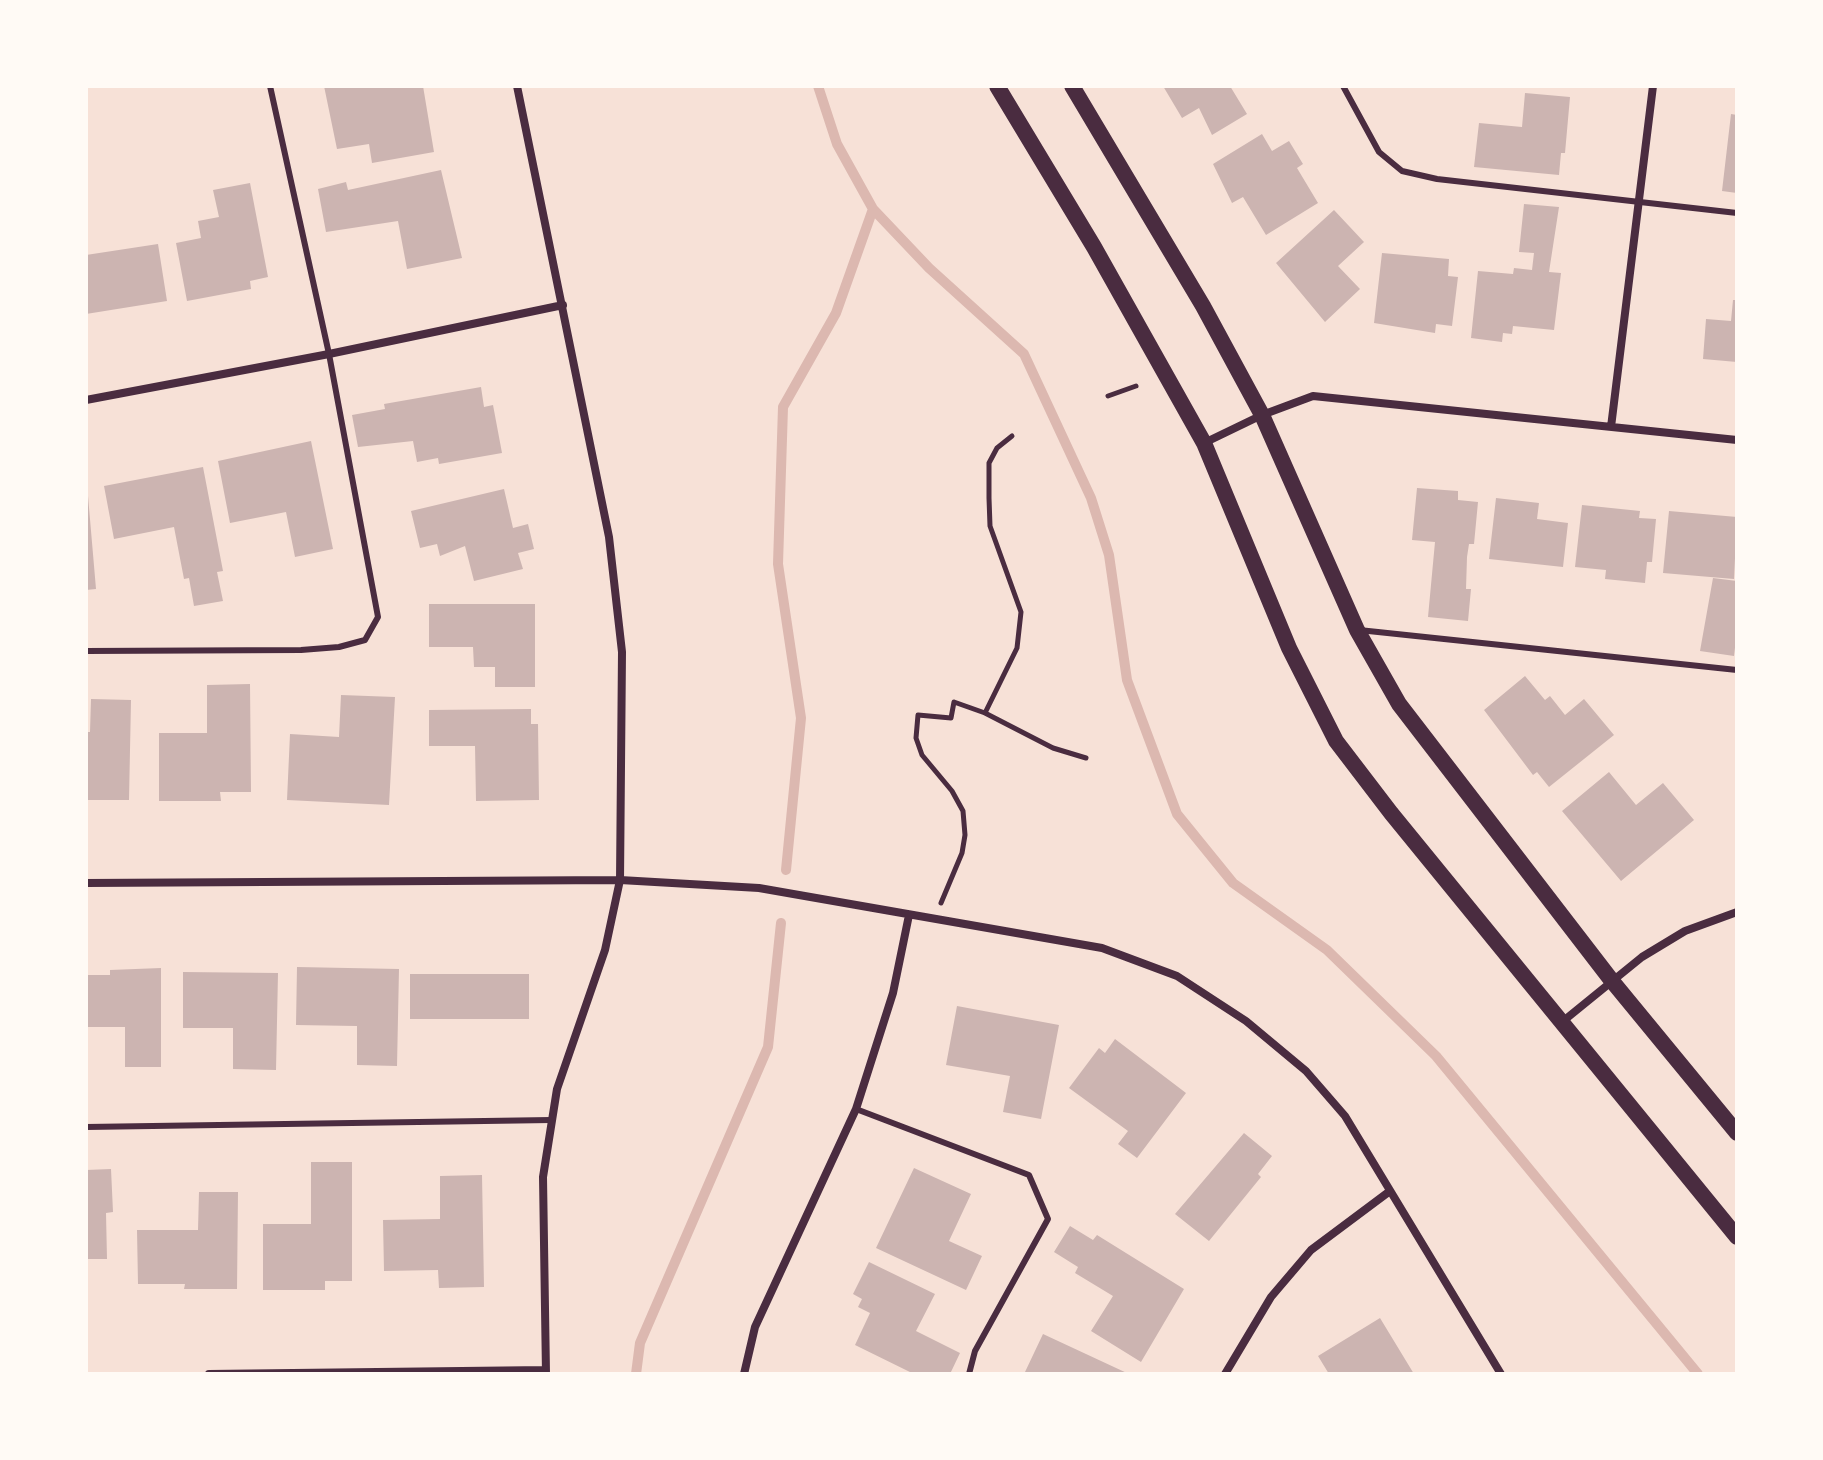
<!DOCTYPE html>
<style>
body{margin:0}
#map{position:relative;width:1823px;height:1460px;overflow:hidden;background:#f7e1d7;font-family:Inter,sans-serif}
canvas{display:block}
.frame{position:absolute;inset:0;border:88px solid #fffaf5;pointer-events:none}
</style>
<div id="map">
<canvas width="1823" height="1460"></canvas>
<div class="frame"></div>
</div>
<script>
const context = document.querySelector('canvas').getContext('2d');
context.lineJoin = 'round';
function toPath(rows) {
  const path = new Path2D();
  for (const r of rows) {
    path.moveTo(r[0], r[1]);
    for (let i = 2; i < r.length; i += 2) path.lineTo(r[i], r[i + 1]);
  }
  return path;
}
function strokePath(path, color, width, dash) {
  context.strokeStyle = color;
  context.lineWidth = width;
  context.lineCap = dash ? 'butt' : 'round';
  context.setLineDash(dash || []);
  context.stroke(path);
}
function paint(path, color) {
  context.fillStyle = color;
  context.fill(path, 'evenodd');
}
strokePath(toPath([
 [818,86,837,144,873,209,929,268,1024,354,1091,498,1109,555,1127,680,1177,814,1233,883,1327,950,1436,1056,1698,1374],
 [786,870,801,718,778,564,783,407,836,313,873,209],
 [636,1374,640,1343,768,1047,781,923]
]), '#dcb8b0', 10);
paint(toPath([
 [324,86,423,86,434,152,372,163,369,144,337,149],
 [1163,86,1230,86,1247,114,1212,135,1199,108,1182,118],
 [1525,93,1570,97,1565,153,1561,153,1559,175,1474,167,1479,123,1522,127],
 [1731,114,1737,115,1737,193,1722,191],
 [1262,134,1272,151,1289,141,1303,164,1297,168,1318,203,1266,235,1243,197,1232,203,1213,164],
 [441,170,462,258,407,269,398,221,326,232,318,189,346,182,348,190],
 [250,183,268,277,250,281,251,289,187,301,176,243,201,238,198,221,219,217,213,190],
 [1524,204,1559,207,1549,272,1561,273,1554,330,1513,326,1512,334,1503,333,1502,342,1471,338,1478,271,1513,274,1514,268,1532,270,1534,253,1519,252],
 [1334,210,1364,242,1338,266,1360,289,1325,322,1276,263],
 [158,244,167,301,86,314,86,255],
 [1382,253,1449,259,1448,276,1458,277,1452,326,1436,324,1435,333,1374,323],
 [1733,300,1737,300,1737,362,1703,359,1706,319,1731,321],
 [481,387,484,407,493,405,502,453,439,464,438,458,417,462,413,441,358,447,352,415,385,409,384,404],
 [311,441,333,549,295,557,286,512,230,523,218,461],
 [203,467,223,571,217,572,223,601,194,606,189,578,184,579,174,527,114,539,104,486],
 [1417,488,1458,491,1458,500,1478,502,1474,544,1469,544,1467,557,1466,589,1471,589,1468,621,1428,617,1435,542,1412,540],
 [504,489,513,528,528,524,534,549,518,553,523,569,474,581,465,546,440,556,437,544,420,548,411,511],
 [86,496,88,496,96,589,86,590],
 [1496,498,1539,503,1537,519,1568,523,1563,567,1489,559],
 [1582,505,1640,511,1639,518,1656,519,1652,562,1647,562,1645,583,1605,579,1606,570,1575,567],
 [1669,511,1737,517,1734,579,1663,573],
 [1713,578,1737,581,1737,631,1734,656,1700,651],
 [429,604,535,604,535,687,495,687,495,667,474,667,473,647,429,647],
 [1525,676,1545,700,1550,696,1565,715,1584,699,1614,735,1549,787,1537,772,1533,775,1484,710],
 [250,684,251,792,220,792,221,801,159,801,159,733,207,733,207,685],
 [341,695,395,697,389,805,287,800,290,734,339,737],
 [91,699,131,700,129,800,86,800,86,732,90,732],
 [531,709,531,724,538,724,539,800,476,801,475,746,429,746,429,710],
 [1609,772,1636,805,1663,783,1694,820,1621,881,1562,811],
 [297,967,399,969,397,1066,357,1065,357,1026,296,1025],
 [161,968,161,1067,125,1067,125,1027,86,1027,86,975,110,975,110,970],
 [183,972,278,973,276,1070,233,1069,233,1028,183,1028],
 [410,974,529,974,529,1019,410,1019],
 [957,1006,1059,1025,1041,1119,1003,1112,1010,1076,946,1065],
 [1115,1039,1186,1093,1137,1158,1118,1144,1128,1131,1069,1088,1099,1048,1105,1053],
 [1244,1133,1272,1156,1258,1174,1261,1177,1209,1241,1175,1214],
 [311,1162,352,1162,352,1281,325,1281,325,1290,263,1290,263,1224,311,1224],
 [914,1168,971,1194,949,1241,982,1256,966,1290,876,1248],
 [111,1169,113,1212,106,1213,107,1259,86,1259,86,1170],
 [482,1175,484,1287,439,1288,438,1270,384,1271,383,1220,440,1219,440,1176],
 [199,1192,238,1192,237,1289,184,1289,185,1284,138,1284,137,1230,198,1230],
 [1070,1226,1093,1240,1097,1235,1184,1289,1141,1362,1091,1331,1113,1296,1075,1273,1078,1267,1054,1252],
 [869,1262,935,1294,916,1331,960,1353,950,1374,914,1374,855,1345,870,1313,858,1307,862,1299,853,1294],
 [1380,1318,1414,1374,1329,1374,1318,1356],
 [1043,1334,1129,1374,1025,1372]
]), '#ccb4b1');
strokePath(toPath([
 [1108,396,1136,386],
 [985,713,1017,648,1021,612,990,526,989,498,989,463,997,448,1012,436],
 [941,903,962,853,965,835,963,811,952,791,922,755,916,738,918,715,951,718,954,702,985,713,1053,748,1086,758]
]), '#4a2c40', 5);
strokePath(toPath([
 [1343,86,1379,152,1402,171,1437,179,1737,213],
 [1359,630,1737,670],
 [86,651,301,650,339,647,365,640,378,617,329,354,270,86],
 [856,1109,1029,1175,1048,1219,975,1351,969,1374],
 [86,1127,551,1120]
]), '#4a2c40', 6);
strokePath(toPath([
 [517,86,609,537,622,652,620,880,605,950,557,1089,543,1177,546,1374],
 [86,400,329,354,563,305],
 [1611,427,1653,86],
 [1204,443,1262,415,1313,396,1737,440],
 [86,883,620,880,759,888,1102,948,1177,976,1246,1021,1306,1071,1345,1116,1501,1374],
 [1562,1022,1642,957,1685,931,1737,912],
 [209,1374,546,1370],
 [744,1374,755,1327,856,1109,893,993,909,915],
 [1225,1374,1271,1297,1311,1250,1390,1191]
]), '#4a2c40', 8);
strokePath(toPath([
 [997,86,1094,247,1204,443,1289,648,1336,741,1391,813,1737,1237],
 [1072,86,1203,306,1262,415,1357,630,1399,704,1612,981,1737,1133]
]), '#4a2c40', 16);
</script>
